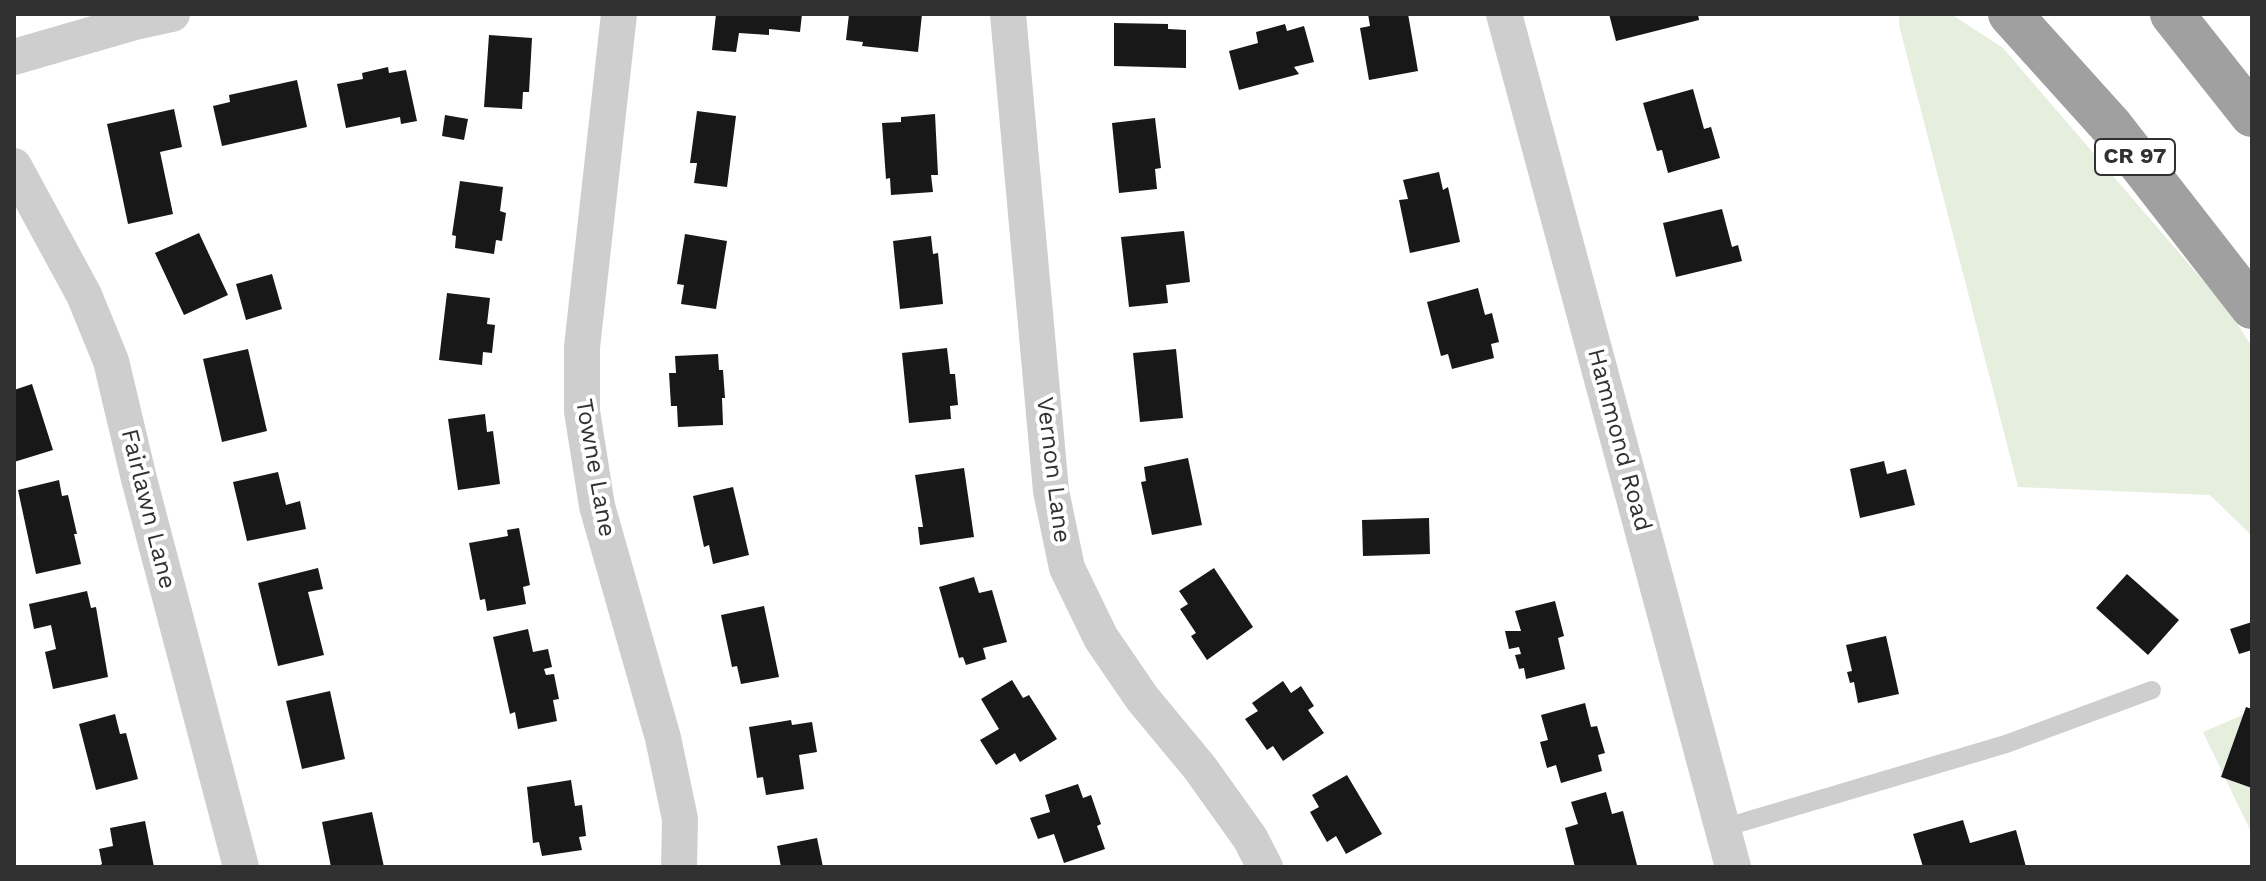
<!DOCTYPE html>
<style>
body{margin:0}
#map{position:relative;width:2266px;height:881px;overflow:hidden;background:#fff;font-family:"Work Sans",sans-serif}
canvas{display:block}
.frame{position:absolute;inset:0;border:16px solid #313131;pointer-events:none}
</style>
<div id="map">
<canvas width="2266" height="881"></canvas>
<div class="frame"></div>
</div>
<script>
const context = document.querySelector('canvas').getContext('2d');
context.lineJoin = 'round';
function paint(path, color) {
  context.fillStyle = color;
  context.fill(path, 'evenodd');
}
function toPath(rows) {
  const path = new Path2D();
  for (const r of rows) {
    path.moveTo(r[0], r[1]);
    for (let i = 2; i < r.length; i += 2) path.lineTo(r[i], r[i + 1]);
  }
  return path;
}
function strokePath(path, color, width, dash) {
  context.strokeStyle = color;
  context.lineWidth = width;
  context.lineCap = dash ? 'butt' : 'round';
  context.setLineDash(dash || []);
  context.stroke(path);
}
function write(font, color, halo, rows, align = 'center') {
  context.font = font + ' "Work Sans",sans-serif';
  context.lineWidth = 8;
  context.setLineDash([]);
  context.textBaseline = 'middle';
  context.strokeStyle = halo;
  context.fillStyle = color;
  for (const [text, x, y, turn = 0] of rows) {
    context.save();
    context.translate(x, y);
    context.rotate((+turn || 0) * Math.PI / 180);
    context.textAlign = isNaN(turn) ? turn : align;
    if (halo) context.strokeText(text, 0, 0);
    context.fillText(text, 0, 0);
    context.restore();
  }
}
paint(toPath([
 [1899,14,1951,14,2003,48,2230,312,2252,347,2252,536,2210,495,2018,487,1899,25],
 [2252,711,2252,834,2203,732]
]), '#e6eede');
paint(toPath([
 [716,14,802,14,800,32,769,29,769,35,739,33,736,52,712,50],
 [849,14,922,14,918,52,862,46,863,42,846,40],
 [1368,14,1408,14,1418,71,1369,80,1360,28,1370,26],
 [1609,14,1698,14,1699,20,1616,41],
 [1114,23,1168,24,1168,29,1186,30,1186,68,1114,66],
 [1285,24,1287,31,1304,26,1314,62,1294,67,1299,74,1239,90,1229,51,1258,43,1256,32],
 [489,35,532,38,529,92,523,92,522,109,484,107],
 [388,67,389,73,406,70,417,121,401,124,400,117,346,128,337,84,363,79,362,73],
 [297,80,307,127,222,146,213,106,230,102,229,95],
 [1693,89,1704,129,1711,127,1720,158,1668,173,1662,150,1657,151,1643,103],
 [174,109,182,147,160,152,173,214,128,224,107,124],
 [697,111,736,116,727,187,694,183,697,163,690,163],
 [935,114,938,175,931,175,933,192,891,195,890,178,886,179,882,123,901,122,901,117],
 [445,115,468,119,464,140,442,136],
 [1155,118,1161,168,1155,169,1157,189,1119,193,1112,123],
 [1439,172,1443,190,1448,187,1460,242,1410,253,1399,200,1408,199,1403,180],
 [460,181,503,187,500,211,506,213,502,241,496,240,494,254,455,248,456,236,452,235],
 [1722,209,1732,247,1738,245,1742,261,1676,277,1663,223],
 [1184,231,1190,282,1166,285,1168,303,1129,307,1121,237],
 [199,233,228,295,184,315,155,253],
 [685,234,727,241,716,309,681,304,684,285,677,284],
 [931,236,933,254,938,253,943,304,900,309,893,241],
 [272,274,282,309,246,320,236,284],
 [1478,288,1485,315,1492,313,1499,342,1491,344,1494,358,1452,369,1448,354,1441,356,1427,302],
 [447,293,490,298,487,324,495,325,492,353,483,352,482,365,439,360],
 [947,348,950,374,955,374,958,405,950,406,951,419,909,423,902,353],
 [248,349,267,431,222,442,203,359],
 [1176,349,1183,418,1140,422,1133,353],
 [718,354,719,370,723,370,725,398,722,398,723,425,678,427,677,406,671,406,669,373,676,373,675,356],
 [32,384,53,450,14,462,14,390],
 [485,414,487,432,493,431,500,484,458,490,448,419],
 [1188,458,1202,525,1152,535,1141,482,1146,481,1144,467],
 [1884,461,1887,474,1906,469,1915,505,1860,518,1850,469],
 [964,468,974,537,920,545,918,527,923,527,915,475],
 [278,472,286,505,300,501,306,529,247,541,233,482],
 [59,480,62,496,68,495,77,534,74,534,81,564,36,574,18,490],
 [733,487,749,555,713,564,709,545,704,547,693,496],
 [1429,518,1430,554,1363,556,1362,520],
 [519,528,530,585,523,587,526,604,487,611,485,599,480,600,469,543,508,536,507,530],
 [318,568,323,589,308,592,324,655,278,666,258,583],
 [1214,568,1253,627,1207,660,1191,636,1196,633,1180,609,1188,604,1179,591],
 [2127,574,2179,620,2148,655,2096,608],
 [974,577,979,593,992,590,1007,642,983,648,986,659,966,665,963,657,959,658,939,587],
 [87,591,91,608,96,607,108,677,53,689,45,652,56,649,51,625,34,629,29,604],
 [1555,601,1564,636,1558,638,1565,669,1526,679,1524,668,1519,669,1515,655,1521,654,1519,647,1509,649,1505,631,1521,631,1515,611],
 [764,606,779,677,741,684,737,666,732,667,721,615],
 [2252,622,2252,650,2239,654,2230,629],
 [528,629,533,652,548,649,552,667,544,669,546,675,554,674,559,699,553,700,557,721,518,729,515,712,510,714,493,637],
 [1886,636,1899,694,1858,703,1854,682,1850,683,1847,672,1852,671,1846,645],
 [1012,680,1023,698,1029,695,1057,739,1020,762,1015,753,996,765,980,740,999,729,981,699],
 [1283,681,1291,693,1301,686,1314,706,1308,710,1324,733,1283,761,1273,746,1267,750,1245,719,1258,711,1252,703],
 [330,691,345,759,302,769,286,701],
 [1585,703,1591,727,1597,726,1605,753,1598,755,1602,771,1561,783,1556,765,1547,768,1540,742,1548,740,1541,715],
 [2246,707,2252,709,2252,788,2221,777],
 [115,714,120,734,126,733,138,779,96,790,79,724],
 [791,720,792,725,812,722,817,752,799,755,804,789,766,795,763,777,757,778,749,727],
 [1347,775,1382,834,1346,854,1336,836,1327,842,1310,812,1319,807,1312,795],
 [571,780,575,806,582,805,586,836,579,837,582,850,542,856,539,842,533,843,527,787],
 [1078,784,1083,798,1091,795,1101,824,1097,826,1105,849,1064,863,1054,834,1038,839,1030,818,1050,812,1045,795],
 [1606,792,1612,814,1623,811,1637,865,1629,867,1575,867,1565,828,1578,824,1571,802],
 [372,812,384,867,331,867,322,822],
 [1963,820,1970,843,2016,830,2026,867,1923,867,1913,834],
 [145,821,154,867,97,867,102,864,99,849,113,846,110,828],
 [817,838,823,867,781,867,777,846]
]), '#181818');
strokePath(toPath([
 [1723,828,2006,744,2152,690]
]), '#cecece', 18);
strokePath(toPath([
 [619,14,582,347,582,411,597,506,663,738,680,819,679,867],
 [1008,14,1051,491,1067,568,1101,638,1142,698,1200,768,1250,838,1265,867],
 [1504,14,1733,867],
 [14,57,135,22,172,14],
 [14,166,84,295,111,361,139,479,241,867]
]), '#cecece', 36);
strokePath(toPath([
 [2010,14,2111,126,2252,307],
 [2172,14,2252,115]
]), '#a0a0a0', 44);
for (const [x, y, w] of [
 [2135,157,80]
]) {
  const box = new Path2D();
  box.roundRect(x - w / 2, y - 18, w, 36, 6);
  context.fillStyle = '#fff';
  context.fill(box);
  strokePath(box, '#313131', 2);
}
write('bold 22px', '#313131', null, [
 ["CR 97",2135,157]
]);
write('24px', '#313131', '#fff', [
 ["Hammond Road",1619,440,75],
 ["Towne Lane",595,468,80],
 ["Vernon Lane",1053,470,83],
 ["Fairlawn Lane",148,509,76]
]);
</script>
